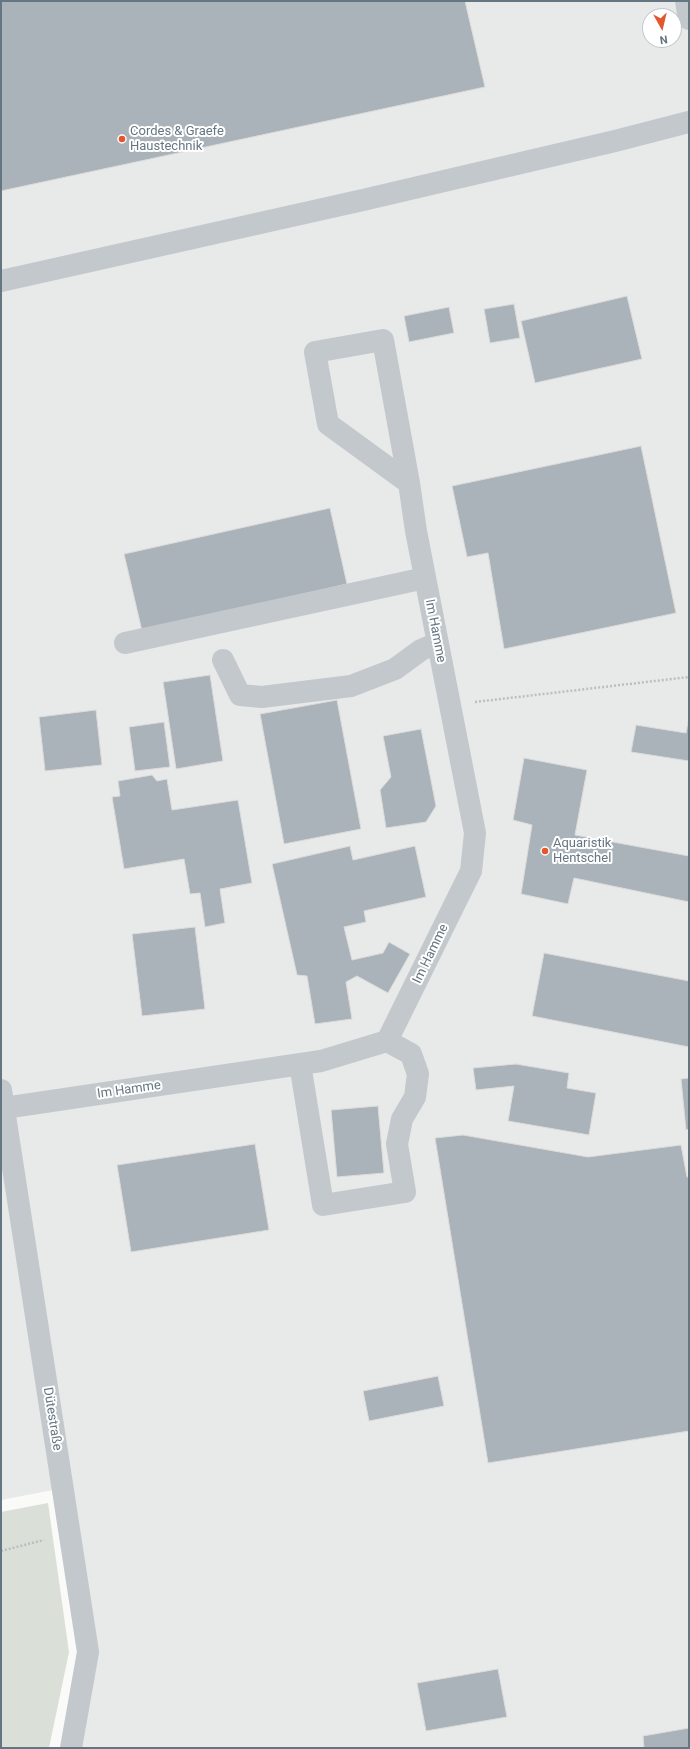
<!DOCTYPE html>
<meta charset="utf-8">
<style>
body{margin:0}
#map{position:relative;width:690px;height:1749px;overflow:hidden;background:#fafaf8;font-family:Roboto,sans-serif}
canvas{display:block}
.frame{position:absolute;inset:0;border:2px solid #657683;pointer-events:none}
.north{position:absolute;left:642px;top:8px;width:40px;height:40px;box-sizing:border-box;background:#fff;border:1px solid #c1c8cd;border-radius:50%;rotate:172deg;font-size:11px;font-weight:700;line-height:16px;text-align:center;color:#657683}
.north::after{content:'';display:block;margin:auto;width:14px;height:18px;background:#e4572e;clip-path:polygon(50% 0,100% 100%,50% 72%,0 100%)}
</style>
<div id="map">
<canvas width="690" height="1749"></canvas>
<div class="frame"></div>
<div class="north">N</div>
</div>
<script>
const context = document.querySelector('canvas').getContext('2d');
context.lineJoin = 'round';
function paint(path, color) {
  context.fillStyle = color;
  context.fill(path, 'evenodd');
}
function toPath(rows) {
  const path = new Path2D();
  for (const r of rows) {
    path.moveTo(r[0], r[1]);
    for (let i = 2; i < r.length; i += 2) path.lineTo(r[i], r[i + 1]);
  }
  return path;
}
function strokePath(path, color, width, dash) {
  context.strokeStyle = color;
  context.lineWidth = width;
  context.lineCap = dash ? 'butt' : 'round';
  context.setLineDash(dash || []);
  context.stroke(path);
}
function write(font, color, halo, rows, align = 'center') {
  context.font = font + ' Roboto,sans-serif';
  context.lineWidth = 4;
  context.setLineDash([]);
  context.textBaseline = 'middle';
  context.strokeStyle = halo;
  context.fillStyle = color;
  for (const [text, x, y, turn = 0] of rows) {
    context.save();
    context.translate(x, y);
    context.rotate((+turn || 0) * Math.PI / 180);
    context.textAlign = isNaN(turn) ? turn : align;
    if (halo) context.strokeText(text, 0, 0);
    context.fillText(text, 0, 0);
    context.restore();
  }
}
paint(toPath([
 [1,1,689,1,689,1748,61,1748,81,1651,58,1489,1,1500],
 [650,16,674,16,674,40,650,40]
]), '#e8e9e9');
paint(toPath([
 [48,1503,69,1652,49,1748,1,1748,1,1512]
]), '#dadfd7');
const building = toPath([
 [1,1,465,1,485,87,1,191,1,1],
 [627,296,642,359,535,383,521,321,627,296],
 [514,304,520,338,490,343,484,309,514,304],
 [449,307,454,333,409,342,404,316,449,307],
 [641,446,676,613,504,649,488,553,467,557,452,486,641,446],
 [330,508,347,584,142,631,124,554,330,508],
 [210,675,223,761,176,769,163,682,210,675],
 [337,700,361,829,284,844,260,714,337,700],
 [96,710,102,765,45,771,39,717,96,710],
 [689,717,689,761,631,752,636,725,686,733,689,717],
 [164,722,170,767,135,771,129,727,164,722],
 [421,729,436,806,426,822,386,828,380,790,391,777,383,736,421,729],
 [524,758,587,770,575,835,689,856,689,902,574,878,568,904,521,894,532,825,513,820,524,758],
 [152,775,157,781,167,779,172,810,238,800,252,883,220,889,225,923,205,927,200,893,190,894,184,859,124,869,112,797,120,796,118,781,152,775],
 [350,846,353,860,415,846,426,897,364,911,366,922,344,927,352,960,383,953,389,942,410,954,388,993,357,976,346,982,352,1019,315,1024,307,976,297,975,272,864,350,846],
 [195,927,205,1009,142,1016,132,934,195,927],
 [544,953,689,981,689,1047,532,1016,544,953],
 [516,1064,569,1073,567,1088,596,1093,589,1135,508,1121,514,1086,476,1090,473,1068,516,1064],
 [689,1078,689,1129,686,1130,681,1079,689,1078],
 [378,1106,384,1173,337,1177,331,1110,378,1106],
 [463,1135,588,1157,681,1145,687,1177,689,1177,689,1431,488,1463,435,1138,463,1135],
 [255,1144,269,1230,131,1252,117,1165,255,1144],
 [438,1376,444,1406,369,1421,363,1391,438,1376],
 [498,1669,507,1717,426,1731,417,1683,498,1669],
 [689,1728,689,1748,644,1748,643,1736,689,1728]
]);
paint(building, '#aab3b9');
strokePath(building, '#dcdcda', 1);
strokePath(toPath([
 [475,702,689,677],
 [1,1551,44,1540]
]), '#bbbfc2', 2.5, [2, 2]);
strokePath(toPath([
 [686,1,689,19],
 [1,281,363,200,615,141,689,122],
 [125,643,425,578],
 [223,660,240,695,262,697,351,686,395,669,421,650,437,643],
 [300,1064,323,1205,405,1192,397,1144,402,1119,415,1097,418,1074,411,1054,387,1041],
 [1,1090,88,1652,71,1748],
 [4,1108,321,1061,387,1041,471,871,475,833,416,531,409,483,383,340,315,352,328,424,409,483]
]), '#c3c8cc', 22);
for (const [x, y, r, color] of [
 [122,139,4,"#e4572e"],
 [545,851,4,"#e4572e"]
]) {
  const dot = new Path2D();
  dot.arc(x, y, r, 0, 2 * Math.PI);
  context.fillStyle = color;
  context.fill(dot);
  strokePath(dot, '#fff', 1.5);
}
write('13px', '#657683', '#fff', [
 ["Cordes & Graefe",130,132],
 ["Haustechnik",130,147],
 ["Aquaristik",553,844],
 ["Hentschel",553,859]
], 'left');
write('13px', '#657683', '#fff', [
 ["Im Hamme",435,631,79],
 ["Im Hamme",431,954,-64],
 ["Im Hamme",129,1090,-8],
 ["Dütestraße",52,1419,81]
]);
</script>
